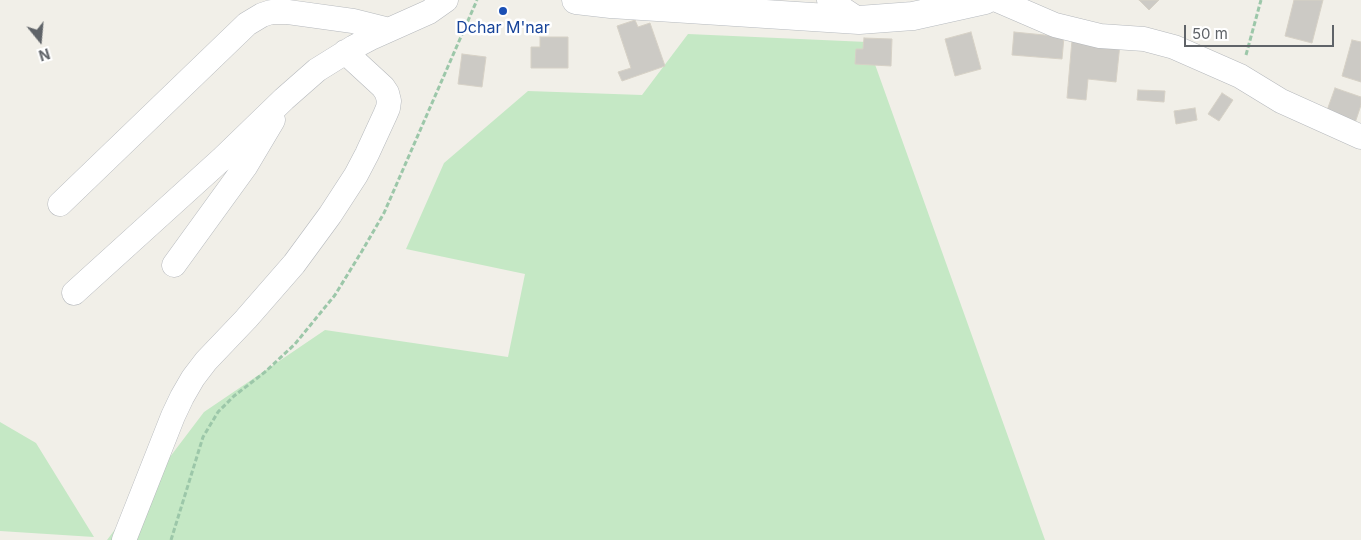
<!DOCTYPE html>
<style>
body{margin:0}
#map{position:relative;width:1361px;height:540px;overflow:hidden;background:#f1efe8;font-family:Inter,sans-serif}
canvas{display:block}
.north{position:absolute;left:15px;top:15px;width:50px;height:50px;-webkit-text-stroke:4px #fff;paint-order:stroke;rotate:163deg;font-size:14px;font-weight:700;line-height:20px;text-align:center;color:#5f6368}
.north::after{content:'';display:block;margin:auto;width:18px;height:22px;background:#5f6368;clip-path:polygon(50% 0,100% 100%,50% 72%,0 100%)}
.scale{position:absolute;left:1184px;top:25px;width:150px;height:22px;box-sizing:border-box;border:2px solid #5f6368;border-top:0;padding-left:6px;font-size:15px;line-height:18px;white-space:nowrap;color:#5f6368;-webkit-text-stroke:4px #fff;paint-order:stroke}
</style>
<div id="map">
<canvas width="1361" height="540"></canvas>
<div class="north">N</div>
<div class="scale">50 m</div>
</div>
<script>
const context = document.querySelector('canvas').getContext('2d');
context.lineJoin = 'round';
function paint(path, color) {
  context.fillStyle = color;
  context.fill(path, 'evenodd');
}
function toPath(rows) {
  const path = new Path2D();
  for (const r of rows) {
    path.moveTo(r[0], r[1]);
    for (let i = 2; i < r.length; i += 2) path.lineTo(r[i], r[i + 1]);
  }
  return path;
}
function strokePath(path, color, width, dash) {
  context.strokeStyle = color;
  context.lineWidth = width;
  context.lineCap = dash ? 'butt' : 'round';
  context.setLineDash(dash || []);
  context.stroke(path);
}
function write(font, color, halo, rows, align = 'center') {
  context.font = font + ' Inter,sans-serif';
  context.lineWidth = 5;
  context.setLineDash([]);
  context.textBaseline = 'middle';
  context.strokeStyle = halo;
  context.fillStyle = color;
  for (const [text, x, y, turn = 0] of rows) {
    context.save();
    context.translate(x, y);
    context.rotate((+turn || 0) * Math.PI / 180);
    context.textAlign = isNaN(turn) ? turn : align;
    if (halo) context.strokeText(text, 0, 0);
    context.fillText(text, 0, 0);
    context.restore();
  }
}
paint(toPath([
 [688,34,867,42,1045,540,107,540,204,412,325,330,508,357,525,274,406,249,444,163,528,91,642,95],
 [0,422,36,443,94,537,0,531]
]), '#c5e8c5');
const building = toPath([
 [1139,0,1159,0,1149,10,1139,0],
 [1294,0,1323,0,1312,43,1285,36,1294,0],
 [635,20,638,27,650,23,665,66,622,81,618,72,631,68,617,26,635,20],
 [971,32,981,69,955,76,945,39,971,32],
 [1014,32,1064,37,1062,59,1012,55,1014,32],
 [540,37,568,37,568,68,531,68,531,47,540,47,540,37],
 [864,38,892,39,891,66,855,64,856,49,863,49,864,38],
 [1072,40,1120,44,1116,82,1088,79,1086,100,1067,98,1072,40],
 [1352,40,1361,42,1361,82,1342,76,1352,40],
 [462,54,486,57,482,87,458,84,462,54],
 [1335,88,1361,97,1361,105,1354,126,1325,116,1335,88],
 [1138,90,1165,91,1164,102,1137,100,1138,90],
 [1222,93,1233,100,1219,121,1208,114,1222,93],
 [1195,108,1197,120,1176,124,1174,111,1195,108]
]);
paint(building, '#cccac5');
strokePath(building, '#d6d1c6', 1);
const street = toPath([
 [829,0,859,20],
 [997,0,1055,25,1100,36,1144,39,1174,47,1240,76,1281,101,1361,137],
 [60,204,247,24,262,15,271,12,288,12,353,21,389,30],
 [174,265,245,167,273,120],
 [74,293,223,158,284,99,317,70,354,47,373,37,429,12,446,0],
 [124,540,173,416,182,397,193,378,206,361,246,319,294,264,330,215,356,175,367,154,385,115,388,108,389,101,387,93,383,87,345,52]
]);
const secondary = toPath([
 [576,0,611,4,859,20,913,16,985,0]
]);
strokePath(street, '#b5b8bc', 25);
strokePath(secondary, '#b6babf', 29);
strokePath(toPath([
 [1246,55,1261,0],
 [171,540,203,437,218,412,234,396,265,372,295,344,335,295,362,251,384,213,477,0]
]), '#9cc7a9', 3, [5, 2.5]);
strokePath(street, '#fff', 24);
strokePath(secondary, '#fff', 28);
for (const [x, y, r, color] of [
 [503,11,5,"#1a4fb4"]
]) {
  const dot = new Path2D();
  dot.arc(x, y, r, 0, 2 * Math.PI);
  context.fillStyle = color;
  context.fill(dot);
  strokePath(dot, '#fff', 2);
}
write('16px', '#164399', '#fff', [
 ["Dchar M'nar",503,28]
]);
</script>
